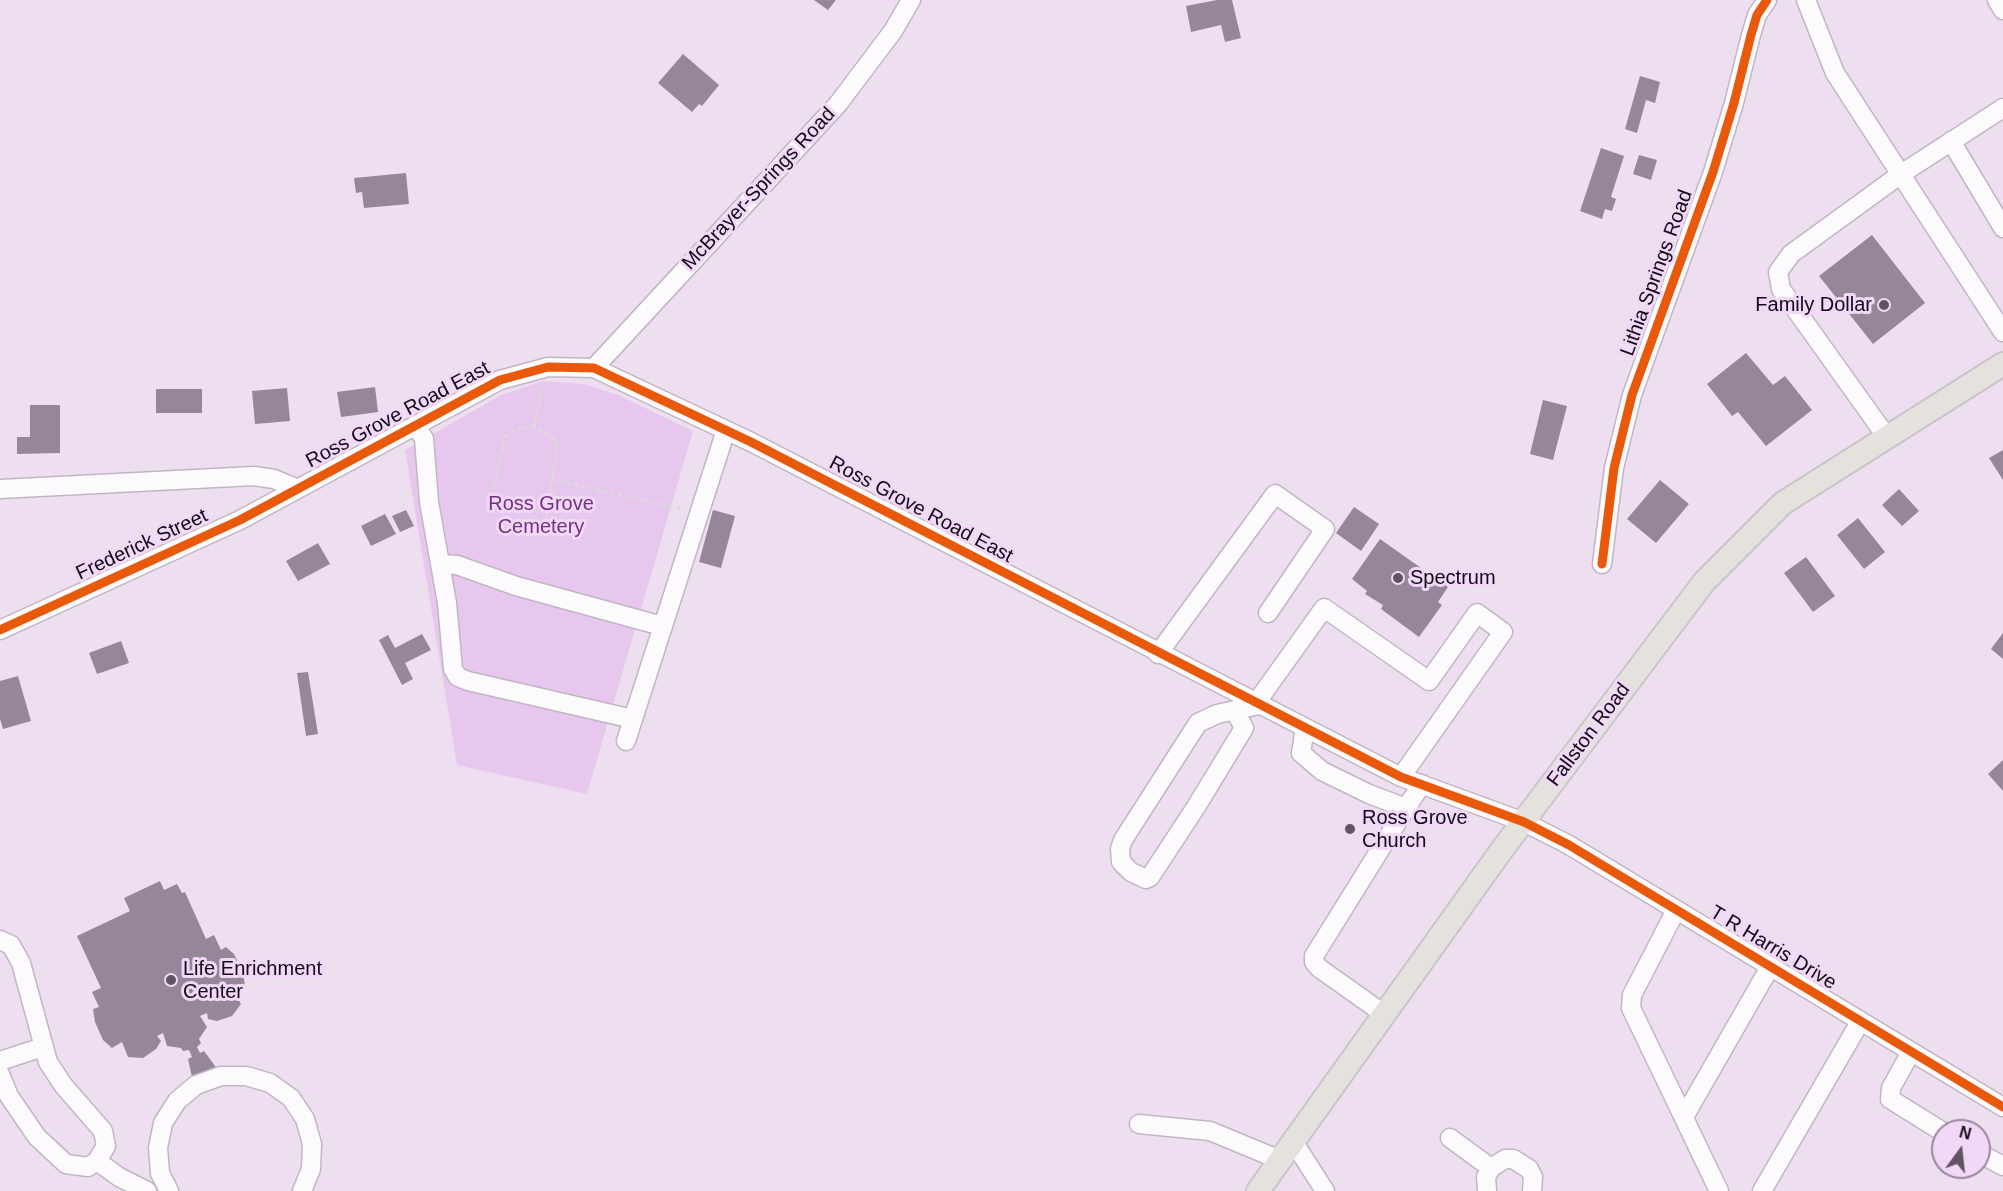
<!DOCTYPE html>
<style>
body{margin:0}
#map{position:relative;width:2003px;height:1191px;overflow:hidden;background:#eddff0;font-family:Arial,sans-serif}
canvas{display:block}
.north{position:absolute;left:1931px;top:1119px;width:60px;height:60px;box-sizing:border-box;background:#f2d8f7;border:2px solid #99869d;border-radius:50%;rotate:15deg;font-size:16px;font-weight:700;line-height:24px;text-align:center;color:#130b15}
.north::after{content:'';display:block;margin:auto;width:21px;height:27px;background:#5f5562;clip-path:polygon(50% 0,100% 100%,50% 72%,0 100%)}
</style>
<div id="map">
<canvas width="2003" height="1191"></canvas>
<div class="north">N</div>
</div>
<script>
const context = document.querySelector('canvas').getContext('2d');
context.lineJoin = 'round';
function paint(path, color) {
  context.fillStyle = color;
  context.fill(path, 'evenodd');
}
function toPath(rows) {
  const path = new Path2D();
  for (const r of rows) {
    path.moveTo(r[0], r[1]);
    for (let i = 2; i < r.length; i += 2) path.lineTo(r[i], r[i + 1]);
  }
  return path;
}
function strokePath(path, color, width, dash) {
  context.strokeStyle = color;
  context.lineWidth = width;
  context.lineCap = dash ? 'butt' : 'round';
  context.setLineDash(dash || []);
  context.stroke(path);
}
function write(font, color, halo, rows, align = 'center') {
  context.font = font + ' Arial,sans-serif';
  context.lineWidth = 6;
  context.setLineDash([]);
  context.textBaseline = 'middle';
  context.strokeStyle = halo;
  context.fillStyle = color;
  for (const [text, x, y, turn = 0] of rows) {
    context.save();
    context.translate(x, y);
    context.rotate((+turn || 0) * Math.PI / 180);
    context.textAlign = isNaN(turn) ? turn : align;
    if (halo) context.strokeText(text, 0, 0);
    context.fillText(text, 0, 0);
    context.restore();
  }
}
paint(toPath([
 [543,381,585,384,618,395,693,431,587,794,457,765,405,450,501,395]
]), '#e7c7ee');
paint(toPath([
 [814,0,836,0,828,10],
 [1217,0,1232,0,1241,38,1225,42,1221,25,1191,32,1186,6],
 [683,54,719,85,702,106,699,104,692,112,658,83],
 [1640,76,1660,82,1655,103,1646,100,1637,133,1625,129],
 [1601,148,1624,156,1611,197,1616,199,1612,211,1605,209,1602,219,1580,211],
 [1639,155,1657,160,1651,180,1633,174],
 [406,173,409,204,364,208,362,192,356,193,354,178],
 [1872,235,1925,303,1873,344,1819,276],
 [1746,353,1773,385,1785,376,1812,410,1766,446,1738,412,1732,416,1707,384],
 [375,387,378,412,341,417,337,392],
 [287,388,290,421,255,424,252,391],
 [156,389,202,389,202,413,156,413],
 [1543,400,1567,406,1553,460,1530,454],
 [30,405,60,405,60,453,17,454,17,437,30,437],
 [2003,450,2003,480,1989,458],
 [1660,480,1689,504,1656,543,1627,519],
 [1899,489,1919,511,1902,526,1882,505],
 [1354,507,1379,524,1361,551,1336,533],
 [406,510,414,526,400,532,392,516],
 [713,510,735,516,721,568,699,562],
 [385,514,396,534,371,546,361,526],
 [1858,518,1885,552,1864,569,1837,535],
 [1380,539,1448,587,1438,602,1442,605,1419,637,1381,609,1383,605,1365,594,1367,591,1352,579],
 [318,543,330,564,298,581,286,561],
 [1806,557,1835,596,1813,612,1784,573],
 [2003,633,2003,659,1991,649],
 [422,634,431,650,405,663,413,679,402,685,379,640,388,635,395,648],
 [121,641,129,663,97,674,89,653],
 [308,672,318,734,306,736,297,673],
 [18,676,31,721,3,729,0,719,0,681],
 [2003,760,2003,791,1988,774],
 [160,881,164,890,177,884,182,893,185,892,206,939,214,935,221,950,226,947,234,954,243,974,245,985,234,991,241,1004,232,1016,217,1021,208,1019,207,1013,200,1016,207,1027,199,1039,201,1043,197,1047,200,1053,204,1051,221,1074,194,1086,188,1059,192,1057,189,1050,183,1051,181,1048,167,1046,163,1033,157,1036,161,1041,156,1049,143,1058,128,1057,122,1042,112,1048,103,1040,95,1022,93,1009,99,1007,92,992,101,988,77,936,130,911,124,898]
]), '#968699');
const minor = toPath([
 [1806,0,1835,73,2003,332],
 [1997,0,2003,10],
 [1951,141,2003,228],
 [594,368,838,104,893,31,911,0],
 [416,425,424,439,429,502,447,603,453,669,458,677,468,681,633,719],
 [1886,436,1781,289,1778,272,1791,254,1901,174,2003,108],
 [0,489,254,476,274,479,298,489],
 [441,564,457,565,516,586,662,626],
 [1602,564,1614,468,1632,395,1713,172,1734,103,1751,35,1757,15,1767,0],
 [0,630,240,520,500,380,548,367,594,368,751,442,1401,777,1524,822,1569,845,2003,1107],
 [1158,654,1275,494,1325,529,1268,613],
 [1256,703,1324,608,1429,681,1477,613,1503,632,1401,777],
 [1235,711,1244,728,1196,807,1150,877,1146,879,1131,872,1121,862,1120,849,1123,840,1198,723,1217,714,1259,705],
 [1305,728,1301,753,1322,771,1369,794,1406,808,1422,784],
 [626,741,726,430],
 [1676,910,1632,995,1631,1008,1719,1191],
 [0,940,11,945,21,963,48,1062,63,1085,103,1131,106,1146,97,1161,88,1167,66,1164,37,1137,9,1096,0,1074],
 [1384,1014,1319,968,1314,962,1314,956,1406,808],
 [1911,1052,1891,1088,1890,1099,1943,1132],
 [0,1061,43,1047],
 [1684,1117,1770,967],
 [1139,1124,1210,1131,1280,1160],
 [1450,1138,1491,1168],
 [1293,1141,1325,1191],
 [1979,1153,2003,1166],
 [97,1161,119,1177,147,1191],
 [169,1191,160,1173,158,1148,163,1123,177,1101,196,1085,221,1076,246,1076,270,1083,291,1098,305,1119,312,1144,311,1169,302,1191],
 [1487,1191,1486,1177,1491,1168,1505,1159,1513,1159,1529,1169,1533,1177,1532,1191],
 [1762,1191,1860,1022]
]);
const major = toPath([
 [1258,1191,1501,851,1704,582,1783,503,2003,364]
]);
strokePath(minor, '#c0b6c3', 21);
strokePath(major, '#c9c3cb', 26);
strokePath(toPath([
 [534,426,542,387],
 [552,479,682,509],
 [492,496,505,437,516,429,534,426,552,437,557,445,546,519]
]), '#ded9df', 3, [4.5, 3]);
strokePath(minor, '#fcfafd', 18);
strokePath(major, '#e5e2dd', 22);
strokePath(toPath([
 [1602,564,1614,468,1632,395,1713,172,1734,103,1751,35,1757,15,1767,0],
 [0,630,240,520,500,380,548,367,594,368,751,442,1401,777,1524,822,1569,845,2003,1107]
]), '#e8590c', 9);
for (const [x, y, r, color] of [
 [1884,305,6,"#5f5562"],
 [1398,578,6,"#5f5562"],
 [1350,829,6,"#5f5562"],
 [171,980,6,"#5f5562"]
]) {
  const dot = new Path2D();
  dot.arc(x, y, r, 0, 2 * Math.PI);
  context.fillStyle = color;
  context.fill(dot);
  strokePath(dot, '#f2d8f7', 2);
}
write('20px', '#130b15', '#f2d8f7', [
 ["McBrayer-Springs Road",759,189,-47],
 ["Lithia Springs Road",1657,273,-70],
 ["Ross Grove Road East",398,415,-28],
 ["Ross Grove Road East",921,510,28],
 ["Frederick Street",142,545,-25],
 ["Fallston Road",1589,735,-53],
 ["T R Harris Drive",1773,948,31]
]);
write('20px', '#130b15', '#f2d8f7', [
 ["Family Dollar",1872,305,"right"],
 ["Spectrum",1410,578],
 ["Ross Grove",1362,818],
 ["Church",1362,841],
 ["Life Enrichment",183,969],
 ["Center",183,992]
], 'left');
write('20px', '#72327f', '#f2d8f7', [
 ["Ross Grove",541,504],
 ["Cemetery",541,527]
]);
</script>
